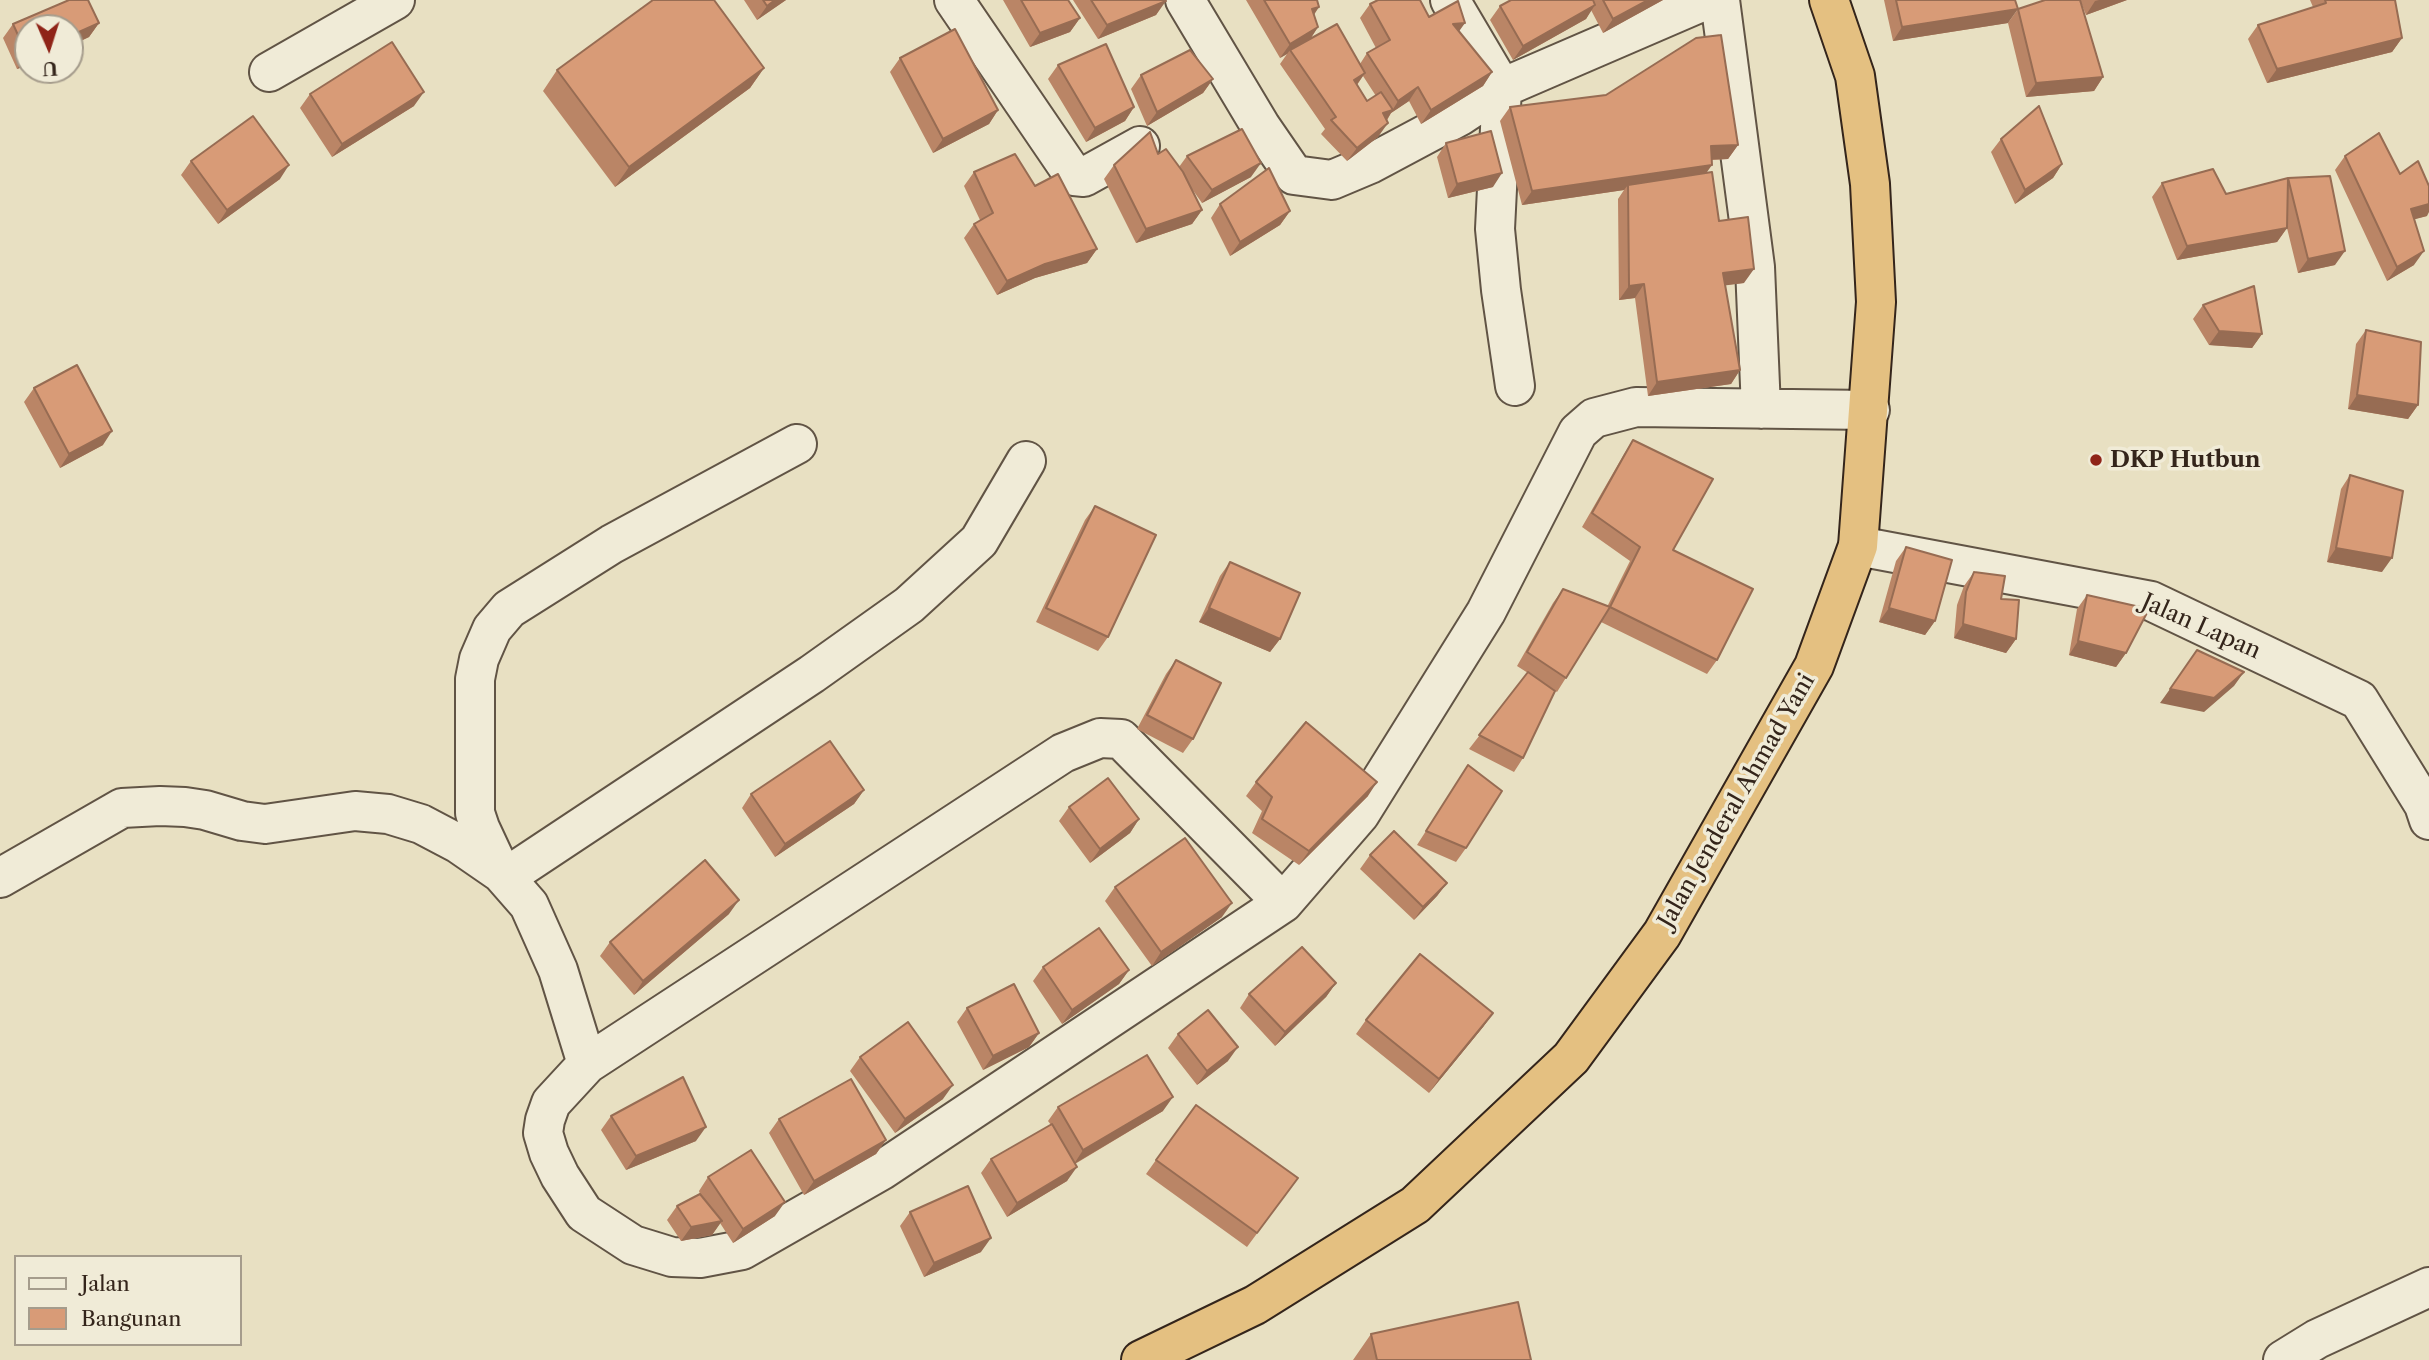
<!DOCTYPE html>
<style>
body{margin:0}
#map{position:relative;width:2429px;height:1360px;overflow:hidden;background:#e8e0c2;font-family:"Libre Caslon Text",serif}
canvas{display:block}
.legend{position:absolute;left:14px;top:1255px;width:228px;height:91px;box-sizing:border-box;background:#f0ebd7;border:2px solid #a59c8c;margin:0;padding:9px 12px;list-style:none;font-size:21px;color:#34251b}
.legend li{display:flex;align-items:center;gap:14px;height:35px}
.legend b{width:35px;border:2px solid #a59c8c}
.north{position:absolute;left:14px;top:14px;width:70px;height:70px;box-sizing:border-box;background:#f0ebd7;border:2px solid #a59c8c;border-radius:50%;rotate:177deg;font-size:19px;font-weight:700;line-height:28px;text-align:center;color:#34251b}
.north::after{content:'';display:block;margin:auto;width:24px;height:32px;background:#8f2418;clip-path:polygon(50% 0,100% 100%,50% 72%,0 100%)}
</style>
<div id="map">
<canvas width="2429" height="1360"></canvas>
<ul class="legend">
<li><b style="height:9px;background:#f0ebd7"></b>Jalan</li>
<li><b style="height:19px;background:#d89b77"></b>Bangunan</li>
</ul>
<div class="north">U</div>
</div>
<script>
const context = document.querySelector('canvas').getContext('2d');
context.lineJoin = 'round';
function toPath(rows) {
  const path = new Path2D();
  for (const r of rows) {
    path.moveTo(r[0], r[1]);
    for (let i = 2; i < r.length; i += 2) path.lineTo(r[i], r[i + 1]);
  }
  return path;
}
function strokePath(path, color, width, dash) {
  context.strokeStyle = color;
  context.lineWidth = width;
  context.lineCap = dash ? 'butt' : 'round';
  context.setLineDash(dash || []);
  context.stroke(path);
}
function paint(path, color) {
  context.fillStyle = color;
  context.fill(path, 'evenodd');
}
function write(font, color, halo, rows, align = 'center') {
  context.font = font + ' "Libre Caslon Text",serif';
  context.lineWidth = 7;
  context.setLineDash([]);
  context.textBaseline = 'middle';
  context.strokeStyle = halo;
  context.fillStyle = color;
  for (const [text, x, y, turn = 0] of rows) {
    context.save();
    context.translate(x, y);
    context.rotate((+turn || 0) * Math.PI / 180);
    context.textAlign = isNaN(turn) ? turn : align;
    if (halo) context.strokeText(text, 0, 0);
    context.fillText(text, 0, 0);
    context.restore();
  }
}
const street = toPath([
 [954,0,1074,176,1084,177,1140,146],
 [1185,0,1261,127,1294,175,1332,180,1370,164,1460,116,1502,88],
 [1450,0,1502,88,1706,0],
 [1720,0,1755,267,1761,409],
 [269,72,395,0],
 [1502,88,1495,229,1501,290,1515,386],
 [1858,546,2151,601,2359,700,2424,805,2429,820],
 [501,873,480,828,475,813,475,679,479,659,492,629,509,609,612,544,797,444],
 [506,877,812,674,909,605,979,541,1026,461],
 [0,878,122,808,160,806,185,807,205,810,242,821,265,824,355,811,388,814,421,824,459,844,501,873,529,905,558,970,587,1064],
 [1283,903,1121,739,1100,738,1063,753,587,1064,551,1103,545,1120,543,1133,549,1153,560,1176,584,1213,633,1245,672,1257,700,1258,742,1250,882,1170,1283,903,1360,814,1486,612,1578,432,1594,418,1636,407,1870,410],
 [2283,1360,2317,1339,2429,1287]
]);
const highway = toPath([
 [1141,1360,1255,1305,1415,1205,1571,1058,1662,934,1814,666,1858,546,1876,302,1870,184,1855,76,1829,0]
]);
strokePath(street, '#615445', 42);
strokePath(highway, '#34251b', 42);
strokePath(street, '#f0ebd7', 38);
strokePath(highway, '#e4c081', 38);
paint(toPath([
 [744,0,786,0,757,20],
 [1003,0,1068,0,1080,18,1070,32,1030,47],
 [1073,0,1165,0,1156,15,1098,39],
 [1246,0,1317,0,1314,15,1318,27,1310,39,1360,64,1367,53,1376,48,1360,18,1370,4,1429,17,1459,31,1492,72,1483,86,1421,124,1409,101,1391,113,1378,137,1347,161,1321,134,1325,129,1280,64,1287,54,1280,58],
 [1363,76,1376,96,1367,101,1357,85],
 [1511,0,1663,0,1603,33,1591,10,1586,19,1513,60,1490,20,1500,6],
 [1884,0,2015,0,2008,23,1893,41],
 [2080,0,2127,0,2086,15],
 [2310,0,2395,0,2402,38,2392,52,2267,83,2248,39,2258,25,2313,7],
 [2018,9,2103,77,2094,91,2026,97,2008,23],
 [99,23,89,37,70,46,70,28,28,28,28,65,17,69,3,38,13,24],
 [900,58,998,110,989,124,933,153,890,72],
 [1058,65,1134,107,1125,121,1086,142,1048,79],
 [764,68,750,88,615,187,543,91,557,70],
 [1141,75,1213,79,1203,93,1147,126,1131,89],
 [310,94,414,106,332,157,300,108],
 [1510,107,1738,145,1728,159,1711,160,1706,173,1719,221,1744,283,1725,285,1740,370,1731,384,1648,396,1635,298,1619,300,1618,199,1624,190,1522,205,1500,121],
 [2001,139,2062,164,2053,178,2015,204,1991,152],
 [1446,143,1493,187,1448,198,1437,157],
 [1158,154,1179,167,1187,156,1251,177,1202,203,1192,189,1202,210,1192,224,1136,243,1104,179,1114,165],
 [2345,156,2427,216,2414,219,2414,265,2387,281,2335,170],
 [191,161,280,179,218,224,181,175],
 [974,172,1035,186,1097,249,1087,263,1035,278,997,295,964,238,974,224,980,220,964,186],
 [2288,178,2335,265,2298,273,2287,228,2277,242,2177,260,2152,197,2162,183,2226,194],
 [1220,204,1290,211,1280,225,1230,256,1211,218],
 [2203,305,2262,334,2252,348,2209,345,2193,319],
 [2366,330,2418,405,2408,419,2348,409,2356,344],
 [34,388,103,445,60,468,24,402],
 [1633,440,1673,550,1717,660,1707,674,1601,622,1557,692,1544,684,1523,758,1514,772,1469,749,1528,673,1517,666,1553,603,1563,589,1607,607,1630,561,1582,527,1624,454],
 [2350,475,2382,572,2327,562,2341,489],
 [1095,506,1108,637,1098,651,1036,622,1085,520],
 [1906,547,1935,621,1925,635,1879,622,1896,561],
 [1230,562,1280,639,1270,652,1199,622,1220,576],
 [1974,572,2001,599,2016,639,2006,653,1954,638,1957,605,1964,586],
 [2087,595,2126,653,2116,667,2069,655,2077,609],
 [1176,660,1193,739,1183,753,1137,729,1166,674],
 [1468,765,1466,848,1456,862,1417,845],
 [1256,782,1368,796,1299,865,1252,833,1262,811,1246,796],
 [864,790,854,804,775,857,742,808,751,794],
 [1069,807,1139,819,1130,833,1090,863,1059,821],
 [1370,855,1447,883,1437,896,1414,920,1360,869],
 [1115,887,1222,917,1152,966,1105,901],
 [729,914,634,995,600,956,610,942],
 [1043,967,1129,970,1119,984,1062,1024,1033,981],
 [1336,983,1326,997,1275,1046,1240,1008,1249,994],
 [967,1008,1039,1033,1029,1047,983,1070,957,1022],
 [1493,1013,1483,1027,1429,1093,1356,1034,1366,1020],
 [1178,1034,1228,1061,1197,1085,1168,1048],
 [860,1057,943,1099,895,1133,850,1071],
 [1058,1107,1163,1111,1075,1164,1067,1181,1007,1217,981,1173,991,1159,1051,1125,1048,1121],
 [611,1116,696,1141,626,1170,601,1130],
 [779,1119,886,1140,876,1154,804,1195,769,1133],
 [1156,1160,1298,1178,1247,1247,1146,1174],
 [708,1177,775,1216,733,1243,720,1223,712,1235,681,1241,667,1220,677,1206,700,1194,699,1191],
 [910,1212,981,1252,924,1277,900,1226],
 [1371,1334,1531,1360,1353,1360]
]), '#ba8566');
paint(toPath([
 [775,0,786,0,757,20,767,6],
 [1648,0,1663,0,1603,33,1613,19],
 [2099,0,2127,0,2086,15,2095,1],
 [1166,1,1156,15,1098,39,1107,25],
 [1595,5,1586,19,1513,60,1523,46],
 [1319,7,1310,21,1312,9],
 [2018,9,2008,23,1893,41,1902,27],
 [1080,18,1070,32,1030,47,1040,33],
 [99,23,89,37,70,46,70,36],
 [1465,23,1455,37,1453,24],
 [1318,27,1309,41,1290,50,1287,54,1280,58,1290,44],
 [2402,38,2392,52,2267,83,2277,69],
 [27,55,28,55,28,65,17,69],
 [764,68,750,88,615,187,629,167],
 [1492,72,1483,86,1421,124,1431,110],
 [1365,73,1355,87,1354,80],
 [2103,77,2094,91,2026,97,2036,83],
 [1213,79,1203,93,1147,126,1157,112],
 [1418,87,1409,101,1391,113,1384,124,1383,113,1392,111,1398,101],
 [424,92,414,106,332,157,342,144],
 [1134,107,1125,121,1086,142,1095,128],
 [998,110,989,124,933,153,943,139],
 [1388,123,1378,137,1347,161,1357,148],
 [1738,145,1728,159,1701,160,1711,146],
 [1261,163,1251,177,1202,203,1212,190],
 [2062,164,2053,178,2015,204,2025,190],
 [289,165,280,179,218,224,227,210],
 [1712,165,1702,179,1628,185,1624,190,1522,205,1532,191],
 [1502,173,1493,187,1448,198,1457,184],
 [2429,204,2429,212,2427,216,2401,223,2411,209],
 [1202,210,1192,224,1136,243,1146,229],
 [1290,211,1280,225,1230,256,1240,242],
 [2287,228,2277,242,2177,260,2187,246],
 [1097,249,1087,263,1035,278,997,295,1007,281,1045,264],
 [2345,251,2335,265,2298,273,2308,259],
 [2424,251,2414,265,2387,281,2397,267],
 [1754,269,1744,283,1713,287,1723,273],
 [1644,284,1635,298,1619,300,1629,286],
 [2219,331,2262,334,2252,348,2209,345],
 [1740,370,1731,384,1648,396,1657,382],
 [2357,395,2418,405,2408,419,2348,409],
 [112,431,103,445,60,468,69,454],
 [2336,548,2392,558,2382,572,2327,562],
 [1209,608,1280,639,1270,652,1199,622],
 [1889,608,1935,621,1925,635,1879,622],
 [1963,624,2016,639,2006,653,1954,638],
 [2078,641,2126,653,2116,667,2069,655],
 [2244,672,2234,686,2204,712,2160,703,2170,689],
 [1377,782,1368,796,1299,865,1309,851],
 [864,790,854,804,775,857,785,844],
 [1139,819,1130,833,1090,863,1100,849],
 [1447,883,1437,896,1414,920,1423,907],
 [739,900,729,914,634,995,643,981],
 [1232,903,1222,917,1152,966,1161,952],
 [1129,970,1119,984,1062,1024,1072,1010],
 [1336,983,1326,997,1275,1046,1285,1032],
 [1493,1013,1483,1027,1429,1093,1439,1079],
 [1039,1033,1029,1047,983,1070,993,1056],
 [1238,1047,1228,1061,1197,1085,1207,1071],
 [953,1085,943,1099,895,1133,905,1119],
 [1173,1097,1163,1111,1074,1164,1083,1150],
 [706,1127,696,1141,626,1170,636,1156],
 [886,1140,876,1154,804,1195,814,1181],
 [1077,1167,1067,1181,1007,1217,1017,1203],
 [785,1202,775,1216,733,1243,743,1229],
 [722,1221,712,1235,681,1241,691,1227],
 [991,1238,981,1252,924,1277,934,1263]
]), '#976c53');
const building = toPath([
 [69,0,88,0,99,23,70,36,70,28,28,28,28,55,27,55,13,24,69,0],
 [653,0,714,0,764,68,629,167,557,70,653,0],
 [763,0,775,0,767,6,763,0],
 [1021,0,1068,0,1080,18,1040,33,1021,0],
 [1091,0,1165,0,1166,1,1107,25,1091,0],
 [1264,0,1317,0,1319,7,1312,9,1318,27,1290,44,1264,0],
 [1378,0,1420,0,1429,17,1458,1,1465,23,1453,24,1492,72,1431,110,1418,87,1398,101,1367,53,1390,40,1370,4,1378,0],
 [1511,0,1593,0,1595,5,1523,46,1500,6,1511,0],
 [1603,0,1648,0,1613,19,1603,0],
 [1896,0,2015,0,2018,9,1902,27,1896,0],
 [2045,0,2080,0,2103,77,2036,83,2018,9,2045,0],
 [2325,0,2395,0,2402,38,2277,69,2258,25,2326,3,2325,0],
 [1337,24,1365,73,1354,80,1367,101,1381,92,1393,110,1383,113,1388,123,1357,148,1331,120,1336,117,1290,50,1337,24],
 [955,29,998,110,943,139,900,58,955,29],
 [1721,35,1738,145,1711,146,1712,165,1532,191,1510,107,1606,95,1696,38,1721,35],
 [392,42,424,92,342,144,310,94,392,42],
 [1106,44,1134,107,1095,128,1058,65,1106,44],
 [1190,50,1213,79,1157,112,1141,75,1190,50],
 [2039,106,2062,164,2025,190,2001,139,2039,106],
 [253,116,289,165,227,210,191,161,253,116],
 [1242,129,1261,163,1212,190,1187,156,1242,129],
 [1491,131,1502,173,1457,184,1446,143,1491,131],
 [1150,132,1158,154,1166,149,1183,172,1202,210,1146,229,1114,165,1150,132],
 [2379,133,2400,174,2418,161,2429,186,2429,204,2411,209,2424,251,2397,267,2345,156,2379,133],
 [1015,154,1035,186,1058,174,1097,249,1045,264,1007,281,974,224,993,213,974,172,1015,154],
 [1269,168,1290,211,1240,242,1220,204,1269,168],
 [2213,169,2226,194,2288,178,2330,176,2345,251,2308,259,2288,178,2287,228,2187,246,2162,183,2213,169],
 [1712,172,1719,221,1748,217,1754,269,1723,273,1740,370,1657,382,1644,284,1629,286,1628,185,1712,172],
 [2254,286,2262,334,2219,331,2203,305,2254,286],
 [2366,330,2421,342,2418,405,2357,395,2366,330],
 [77,365,112,431,69,454,34,388,77,365],
 [1633,440,1713,479,1673,550,1753,589,1717,660,1610,607,1640,547,1592,513,1633,440],
 [2350,475,2403,491,2392,558,2336,548,2350,475],
 [1095,506,1156,535,1108,637,1046,608,1095,506],
 [1906,547,1952,560,1935,621,1889,608,1906,547],
 [1230,562,1300,593,1280,639,1209,608,1230,562],
 [1974,572,2005,576,2001,599,2019,600,2016,639,1963,624,1966,592,1974,572],
 [1563,589,1610,607,1566,678,1527,652,1563,589],
 [2087,595,2149,609,2126,653,2078,641,2087,595],
 [2197,650,2244,672,2214,698,2170,689,2197,650],
 [1176,660,1221,683,1193,739,1147,715,1176,660],
 [1528,672,1555,691,1523,758,1479,735,1528,672],
 [1306,722,1377,782,1309,851,1262,819,1272,797,1256,782,1306,722],
 [830,741,864,790,785,844,751,794,830,741],
 [1468,765,1502,791,1466,848,1426,831,1468,765],
 [1108,778,1139,819,1100,849,1069,807,1108,778],
 [1394,831,1447,883,1423,907,1370,855,1394,831],
 [1185,838,1232,903,1161,952,1115,887,1185,838],
 [705,860,739,900,643,981,610,942,705,860],
 [1099,928,1129,970,1072,1010,1043,967,1099,928],
 [1302,947,1336,983,1285,1032,1249,994,1302,947],
 [1420,954,1493,1013,1439,1079,1366,1020,1420,954],
 [1014,984,1039,1033,993,1056,967,1008,1014,984],
 [1208,1010,1238,1047,1207,1071,1178,1034,1208,1010],
 [908,1022,953,1085,905,1119,860,1057,908,1022],
 [1147,1055,1173,1097,1083,1150,1058,1107,1147,1055],
 [683,1077,706,1127,636,1156,611,1116,683,1077],
 [851,1079,886,1140,814,1181,779,1119,851,1079],
 [1196,1105,1298,1178,1257,1233,1156,1160,1196,1105],
 [1052,1124,1077,1167,1017,1203,991,1159,1052,1124],
 [751,1150,785,1202,743,1229,708,1177,751,1150],
 [968,1186,991,1238,934,1263,910,1212,968,1186],
 [700,1194,722,1221,691,1227,677,1206,700,1194],
 [1518,1302,1531,1360,1377,1360,1371,1334,1518,1302]
]);
paint(building, '#d89b77');
strokePath(building, '#976c53', 2);
for (const [x, y, r, color] of [
 [2096,460,7,"#8f2418"]
]) {
  const dot = new Path2D();
  dot.arc(x, y, r, 0, 2 * Math.PI);
  context.fillStyle = color;
  context.fill(dot);
  strokePath(dot, '#f0ebd7', 2.5);
}
write('bold 23px', '#34251b', '#f0ebd7', [
 ["DKP Hutbun",2110,460]
], 'left');
write('23px', '#34251b', '#f0ebd7', [
 ["Jalan Lapan",2201,627,24],
 ["Jalan Jenderal Ahmad Yani",1737,801,-60]
]);
</script>
